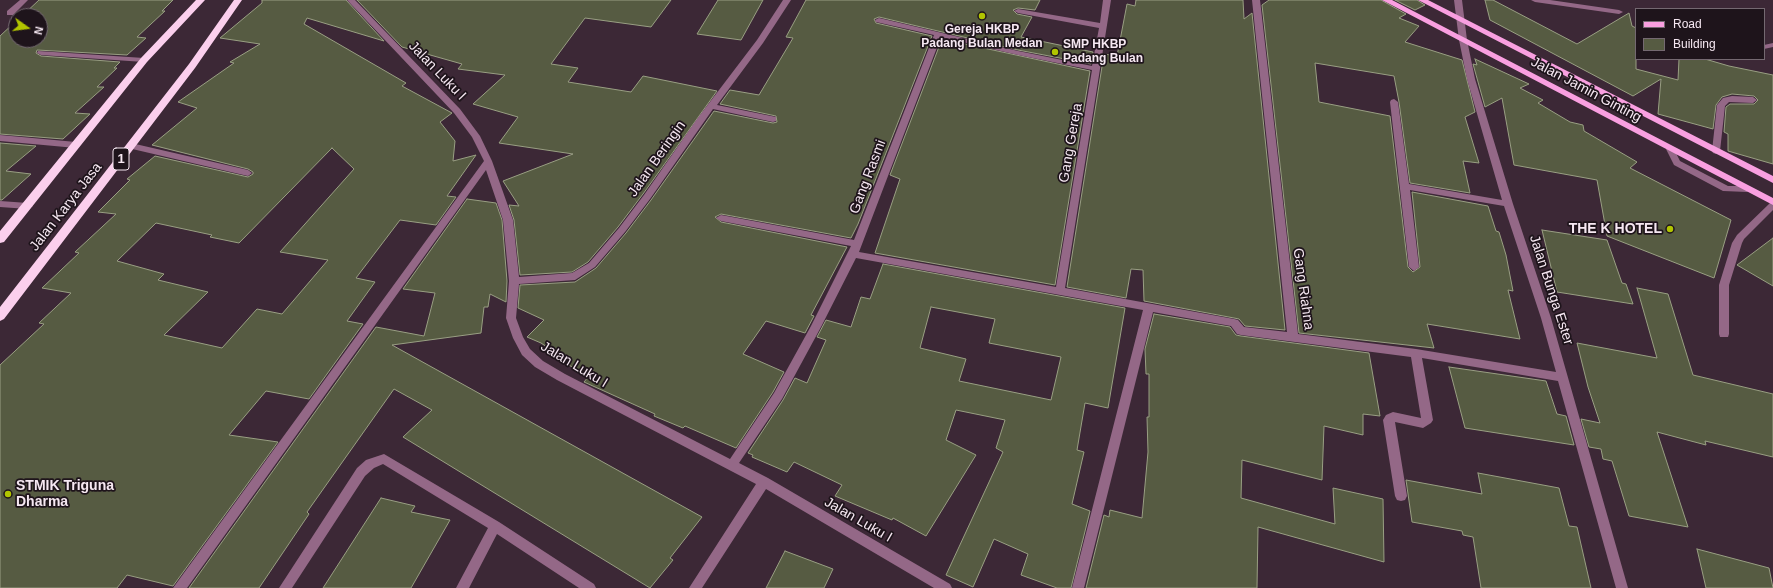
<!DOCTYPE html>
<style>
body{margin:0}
#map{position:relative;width:1773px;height:588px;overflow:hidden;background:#3c2836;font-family:Helvetica,sans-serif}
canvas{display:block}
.legend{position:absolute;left:1635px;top:8px;width:130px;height:52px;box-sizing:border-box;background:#1e141b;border:1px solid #746971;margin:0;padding:5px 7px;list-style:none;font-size:12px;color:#f6e8f2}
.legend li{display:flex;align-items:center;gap:8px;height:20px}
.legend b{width:20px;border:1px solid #746971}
.north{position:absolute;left:8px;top:8px;width:40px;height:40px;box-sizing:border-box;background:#1e141b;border:1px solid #746971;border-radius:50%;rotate:104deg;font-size:11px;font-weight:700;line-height:16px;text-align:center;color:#f6e8f2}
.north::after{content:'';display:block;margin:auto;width:14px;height:18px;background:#b1c500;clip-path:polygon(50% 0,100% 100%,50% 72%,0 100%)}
</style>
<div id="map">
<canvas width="1773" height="588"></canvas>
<ul class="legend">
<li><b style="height:5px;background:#f99fe0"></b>Road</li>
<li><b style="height:11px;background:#565b42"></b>Building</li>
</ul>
<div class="north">N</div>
</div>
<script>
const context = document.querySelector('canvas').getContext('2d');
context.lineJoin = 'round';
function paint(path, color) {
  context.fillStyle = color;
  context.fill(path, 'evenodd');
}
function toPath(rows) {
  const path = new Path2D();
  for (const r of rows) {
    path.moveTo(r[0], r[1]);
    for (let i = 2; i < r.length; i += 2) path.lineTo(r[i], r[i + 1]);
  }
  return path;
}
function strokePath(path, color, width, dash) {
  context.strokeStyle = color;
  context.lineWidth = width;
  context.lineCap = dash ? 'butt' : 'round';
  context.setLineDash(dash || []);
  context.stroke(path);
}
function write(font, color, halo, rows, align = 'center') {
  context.font = font + ' Helvetica,sans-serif';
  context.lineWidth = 3.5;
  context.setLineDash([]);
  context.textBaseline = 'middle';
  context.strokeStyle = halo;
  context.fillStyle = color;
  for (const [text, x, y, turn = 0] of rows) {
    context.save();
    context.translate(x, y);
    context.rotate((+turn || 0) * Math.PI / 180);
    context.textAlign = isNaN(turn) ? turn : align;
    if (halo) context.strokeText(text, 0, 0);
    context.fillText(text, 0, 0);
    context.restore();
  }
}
const building = toPath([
 [39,0,173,0,162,11,165,11,137,37,146,38,127,55,37,50,36,53,41,56,120,62,114,68,117,68,97,87,104,87,75,113,90,114,63,139,0,134,0,36,16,21,16,40,40,40,40,16,22,16,39,0],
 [262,0,346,0,384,41,307,18,304,24,406,83,402,86,452,113,440,122,455,141,453,161,476,155,447,196,456,197,436,225,400,220,356,278,375,282,347,321,363,324,309,399,266,391,229,435,278,442,173,586,127,575,117,588,0,588,0,365,44,324,39,323,71,293,42,288,79,253,75,252,116,214,98,212,130,180,127,179,155,156,248,177,253,174,253,172,248,169,152,145,197,108,178,102,234,63,230,62,260,44,220,38,262,3,262,0],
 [332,148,354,169,280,252,328,260,282,314,257,309,222,348,164,335,208,292,158,280,164,274,117,261,156,223,212,235,210,237,239,243,332,148],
 [357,0,671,0,651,27,585,18,551,64,578,68,568,82,631,92,643,76,717,91,643,194,618,227,588,262,572,272,520,275,514,220,509,205,519,206,503,181,573,154,499,143,518,117,473,104,505,75,458,69,462,64,402,47,357,0],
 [718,0,763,0,741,40,697,34,718,0],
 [806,0,1040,0,1035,10,1018,8,1013,10,1017,14,1032,17,1021,37,1093,52,1091,64,1018,50,879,17,874,19,876,23,932,36,858,224,851,238,721,214,715,217,721,222,847,247,811,315,814,316,805,333,766,321,743,354,784,372,773,392,736,448,685,426,683,428,654,416,655,414,584,382,589,376,563,362,566,360,541,343,527,337,544,320,518,308,520,285,575,282,596,268,626,233,651,200,714,111,773,123,777,122,776,116,720,104,730,90,759,95,793,38,786,37,806,0],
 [1136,0,1243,0,1244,19,1252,13,1285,330,1245,326,1239,319,1234,318,1144,301,1143,270,1131,269,1126,298,1067,287,1104,54,1117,56,1127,4,1135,6,1136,0],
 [1269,0,1381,0,1406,14,1399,18,1419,26,1405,42,1462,60,1475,112,1465,117,1479,163,1463,161,1470,193,1410,183,1399,102,1394,76,1315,63,1319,102,1390,116,1408,267,1413,272,1420,267,1412,192,1488,206,1496,231,1499,232,1506,255,1513,291,1508,290,1520,339,1427,324,1434,348,1299,333,1262,5,1269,0],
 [1395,0,1417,0,1425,5,1415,10,1395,0],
 [1485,0,1493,0,1577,44,1629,13,1632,26,1636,28,1636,69,1678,80,1679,59,1705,59,1729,66,1773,75,1773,164,1728,151,1728,134,1724,132,1726,107,1730,104,1754,104,1758,100,1754,96,1732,94,1722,97,1716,105,1713,129,1658,114,1661,79,1633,96,1490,20,1485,0],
 [942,39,1090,71,1055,285,875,253,900,179,890,175,942,39],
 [1475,59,1529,84,1520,88,1543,100,1538,103,1570,122,1583,125,1584,131,1637,162,1630,168,1731,220,1714,278,1607,236,1597,180,1514,165,1502,98,1485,107,1473,64,1477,65,1475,59],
 [0,143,36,146,6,171,31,174,2,200,0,200,0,143],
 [467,199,496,203,502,220,507,281,506,302,490,294,488,307,484,307,481,333,392,345,702,517,670,558,673,560,650,588,403,437,432,410,394,389,307,512,309,514,259,588,189,588,376,327,424,336,435,293,403,289,467,199],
 [1542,230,1607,240,1622,283,1626,284,1633,304,1557,292,1542,230],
 [1773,238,1773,286,1737,265,1773,238],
 [883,264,1125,308,1108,408,1085,403,1077,450,1084,452,1072,504,1090,511,1071,588,1057,588,1021,575,1028,554,994,539,973,587,946,575,1003,452,996,448,1005,420,956,410,946,440,976,455,926,536,893,518,892,520,835,496,842,485,794,462,787,472,752,457,753,455,748,453,783,400,795,378,807,383,826,340,817,337,826,320,851,327,861,297,870,299,883,264],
 [931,307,995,319,989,343,1061,357,1051,400,959,381,966,359,920,348,931,307],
 [1637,288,1668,294,1693,375,1773,394,1773,457,1705,441,1706,445,1657,432,1688,527,1629,516,1612,461,1603,459,1601,449,1589,447,1581,419,1600,423,1588,387,1577,343,1657,358,1637,288],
 [1154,314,1230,327,1236,335,1241,336,1369,353,1380,416,1363,414,1363,435,1324,426,1322,480,1242,460,1241,498,1335,524,1333,488,1383,499,1384,562,1258,527,1257,588,1086,588,1104,515,1109,517,1110,510,1142,518,1148,452,1147,417,1149,417,1149,374,1146,374,1145,349,1154,314],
 [1449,367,1546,381,1557,414,1566,416,1574,445,1465,428,1449,367],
 [1478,473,1559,488,1569,526,1577,527,1591,588,1481,588,1473,537,1463,535,1462,531,1412,522,1406,480,1482,494,1478,473],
 [381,498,415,506,411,512,450,520,411,588,323,588,381,498],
 [1697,549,1769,568,1773,588,1706,588,1697,549],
 [785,551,833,569,824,588,766,588,785,551]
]);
paint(building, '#565b42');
strokePath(building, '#999f83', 1);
paint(toPath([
 [20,0,28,0,13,15,7,15,7,11,20,0],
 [347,0,355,0,460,109,480,136,492,161,513,220,519,277,572,273,589,263,619,228,644,195,697,119,757,40,783,0,791,0,763,43,717,105,776,117,776,121,773,122,713,109,650,199,625,232,595,267,575,280,519,284,516,318,523,337,530,349,543,361,565,374,730,459,774,393,811,326,851,246,721,221,716,218,721,215,854,240,934,35,876,22,875,20,879,18,1018,51,1092,66,1099,28,1018,13,1014,11,1018,9,1100,23,1103,0,1111,0,1065,288,1234,319,1238,320,1244,327,1287,332,1252,0,1260,0,1298,334,1416,349,1556,372,1541,318,1504,206,1410,190,1419,267,1414,271,1409,267,1390,102,1391,100,1394,99,1398,102,1409,184,1502,200,1467,79,1459,40,1454,0,1462,0,1467,40,1475,79,1513,204,1551,318,1628,588,1616,588,1558,381,1422,358,1433,420,1431,423,1423,428,1395,422,1407,496,1405,500,1401,501,1397,500,1395,496,1383,420,1386,415,1393,412,1421,418,1411,357,1241,335,1237,334,1231,326,1153,312,1084,588,1072,588,1143,310,856,258,821,327,782,399,739,463,768,478,950,584,952,588,934,588,766,489,702,588,689,588,756,484,557,380,535,367,522,355,513,338,506,318,509,281,503,220,486,170,187,588,173,588,484,161,472,137,454,113,347,0],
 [941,37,1018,55,1092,70,1056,287,859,252,941,37],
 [1531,0,1550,0,1619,10,1623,12,1619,14,1535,2,1531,0],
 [1773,43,1773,47,1764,49,1764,45,1773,43],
 [38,51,144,58,148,60,144,62,41,55,37,53,38,51],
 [1732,96,1753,97,1757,100,1753,103,1729,102,1725,106,1720,151,1716,154,1713,153,1712,151,1717,105,1723,98,1732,96],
 [0,135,76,142,80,145,76,148,0,141,0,135],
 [131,143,248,170,252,173,248,176,128,148,127,146,128,144,131,143],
 [1670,146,1673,147,1680,161,1728,186,1747,186,1752,189,1747,192,1723,191,1674,165,1666,149,1670,146],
 [0,201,28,203,33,206,28,209,0,207,0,201],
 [1773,202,1773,210,1744,239,1742,243,1729,285,1729,334,1728,337,1720,337,1719,334,1719,285,1732,243,1737,235,1770,203,1773,202],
 [384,454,499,522,594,584,596,588,579,588,497,534,469,588,456,588,488,528,383,464,374,468,365,476,292,588,279,588,357,468,366,460,384,454]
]), '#946887');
paint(toPath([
 [1382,0,1392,0,1773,198,1773,205,1382,0],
 [1418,0,1428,0,1773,176,1773,183,1418,0]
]), '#f99fe0');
paint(toPath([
 [196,0,205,0,147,62,4,242,0,243,0,231,141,58,196,0],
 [234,0,242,0,195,68,4,319,0,321,0,307,189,64,234,0]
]), '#fbcfed');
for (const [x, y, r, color] of [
 [982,16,4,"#b1c500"],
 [1055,52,4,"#b1c500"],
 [1670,229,4,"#b1c500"],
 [8,494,4,"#b1c500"]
]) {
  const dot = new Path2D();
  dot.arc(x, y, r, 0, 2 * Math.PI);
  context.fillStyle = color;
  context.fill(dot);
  strokePath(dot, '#1e141b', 1.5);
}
write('bold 12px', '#f6e8f2', '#1e141b', [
 ["Gereja HKBP",982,30],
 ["Padang Bulan Medan",982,44],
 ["SMP HKBP",1063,45,"left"],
 ["Padang Bulan",1063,59,"left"]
]);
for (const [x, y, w] of [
 [121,159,16]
]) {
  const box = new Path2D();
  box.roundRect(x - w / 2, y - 11, w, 22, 3);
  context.fillStyle = '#1e141b';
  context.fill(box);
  strokePath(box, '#f6e8f2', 1);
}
write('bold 13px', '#f6e8f2', null, [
 ["1",121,159]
]);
write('14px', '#f6e8f2', '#1e141b', [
 ["Jalan Luku I",437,71,46],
 ["Jalan Jamin Ginting",1586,90,28],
 ["Gang Gereja",1071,143,-80],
 ["Jalan Beringin",657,159,-55],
 ["Gang Rasmi",868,177,-69],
 ["Jalan Karya Jasa",66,207,-52],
 ["Gang Riahna",1303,289,82],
 ["Jalan Bunga Ester",1551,290,72],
 ["Jalan Luku I",574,365,31],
 ["Jalan Luku I",858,520,30]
]);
write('bold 14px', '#f6e8f2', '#1e141b', [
 ["THE K HOTEL",1662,229],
 ["STMIK Triguna",16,486,"left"],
 ["Dharma",16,502,"left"]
], 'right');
</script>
